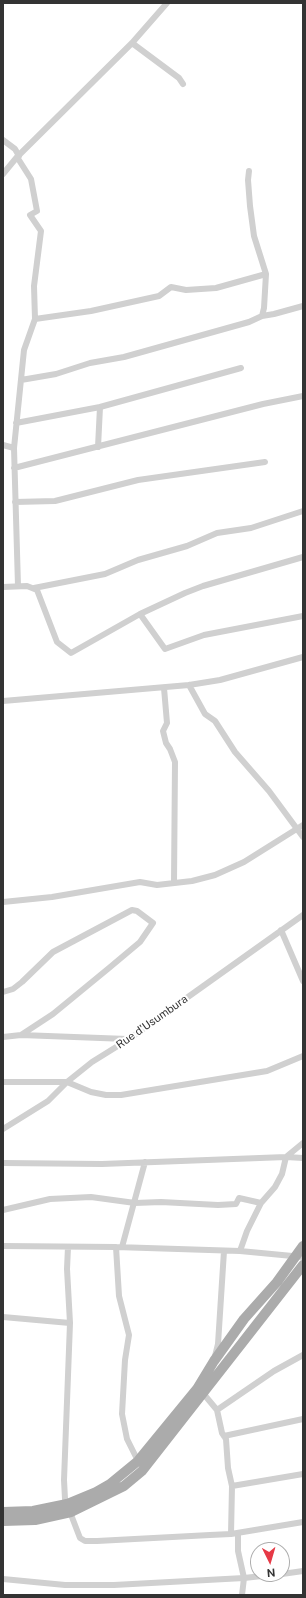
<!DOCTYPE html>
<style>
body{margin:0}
#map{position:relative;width:306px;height:1598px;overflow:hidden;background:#fff;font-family:"Public Sans",sans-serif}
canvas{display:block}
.frame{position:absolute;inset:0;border:4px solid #333;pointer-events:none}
.north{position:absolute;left:250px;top:1542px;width:40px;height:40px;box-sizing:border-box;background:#fff;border:1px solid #adadad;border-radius:50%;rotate:175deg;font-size:11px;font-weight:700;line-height:16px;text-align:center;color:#333}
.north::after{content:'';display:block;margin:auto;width:14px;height:18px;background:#e63946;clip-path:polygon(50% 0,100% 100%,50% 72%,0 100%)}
</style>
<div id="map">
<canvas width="306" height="1598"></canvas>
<div class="frame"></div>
<div class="north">N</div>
</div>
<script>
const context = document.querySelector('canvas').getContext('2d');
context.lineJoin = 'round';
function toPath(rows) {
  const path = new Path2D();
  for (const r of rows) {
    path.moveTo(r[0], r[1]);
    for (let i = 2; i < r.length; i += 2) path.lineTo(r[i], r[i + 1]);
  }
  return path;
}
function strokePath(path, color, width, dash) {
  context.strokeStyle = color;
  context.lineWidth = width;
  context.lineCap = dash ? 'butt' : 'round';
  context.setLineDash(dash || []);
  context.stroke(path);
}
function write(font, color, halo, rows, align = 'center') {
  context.font = font + ' "Public Sans",sans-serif';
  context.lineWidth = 4;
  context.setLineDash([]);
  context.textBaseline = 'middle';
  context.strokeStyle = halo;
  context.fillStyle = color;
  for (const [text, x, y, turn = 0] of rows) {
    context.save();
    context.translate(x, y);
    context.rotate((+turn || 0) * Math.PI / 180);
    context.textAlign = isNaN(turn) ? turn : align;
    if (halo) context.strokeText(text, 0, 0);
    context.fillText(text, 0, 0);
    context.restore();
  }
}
strokePath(toPath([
 [132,43,179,78,183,84],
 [3,140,15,149,19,156],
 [17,157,31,179,37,211,30,215,41,231,34,286,35,319,24,350,14,448,18,586],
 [249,171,248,180,250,206,254,236,266,274,264,308,262,316],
 [3,174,17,157,132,43,167,3],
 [35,319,91,311,159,296,171,287,186,290,216,288,266,274],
 [21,380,56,374,90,363,124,357,249,322,262,316,274,314,303,306],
 [16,423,100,407],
 [3,445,14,448],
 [98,447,100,407,241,368],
 [14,468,263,404,303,396],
 [15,502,55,501,138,480,265,462],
 [3,587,27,586,37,590,57,642,71,653,140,614,185,593,203,586,303,557],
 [34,588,105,574,138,560,187,546,217,533,251,528,303,511],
 [140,614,165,649,204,635,303,616],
 [189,685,205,714,215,721,235,752,269,791,303,837],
 [164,688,167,723,163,731,166,743,170,749,175,762,174,883],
 [3,701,189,685,220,680,303,657],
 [3,902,52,897,140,882,157,885,192,881,215,875,244,862,303,825],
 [281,930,303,981],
 [3,992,13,989,22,982,53,952,132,910,137,911,153,923,140,942,109,968,53,1014,21,1035],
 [3,1037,21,1035,127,1039],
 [3,1082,67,1082,91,1092,106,1095,121,1095,267,1071,303,1056],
 [3,1129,48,1101,67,1082,92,1062,129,1039,303,915],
 [3,1163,102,1164,286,1157,303,1158],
 [3,1210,50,1199,91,1197,135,1203,161,1202,218,1205,236,1204,239,1198,261,1203],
 [3,1246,116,1247,240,1251,303,1257],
 [68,1247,67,1269,70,1323,64,1480,65,1499,80,1538,85,1541,97,1541,210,1535,231,1534,303,1522],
 [116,1247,119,1296,129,1335,125,1360,122,1414,127,1439,138,1461],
 [122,1247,145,1162],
 [240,1251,247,1231,261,1203,275,1187,282,1174,286,1157,303,1143],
 [3,1317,70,1323],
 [215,1356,218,1344,224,1251],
 [202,1392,217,1410,222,1433,226,1439,228,1468,232,1486,231,1534],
 [217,1410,274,1371,303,1355],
 [224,1436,303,1419],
 [232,1486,303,1474],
 [238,1533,238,1551,244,1578,242,1595],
 [282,1574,303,1571],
 [3,1579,65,1585,114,1585,244,1578,280,1574]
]), '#d0d0d0', 6);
strokePath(toPath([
 [3,1512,33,1511,67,1504,96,1492,110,1484,138,1461,197,1389,214,1361,244,1319,277,1282,303,1246],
 [3,1521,35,1520,71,1512,124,1486,142,1471,303,1265]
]), '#ababab', 10);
write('11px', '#333', '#fff', [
 ["Rue d'Usumbura",152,1022,-35]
]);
</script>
